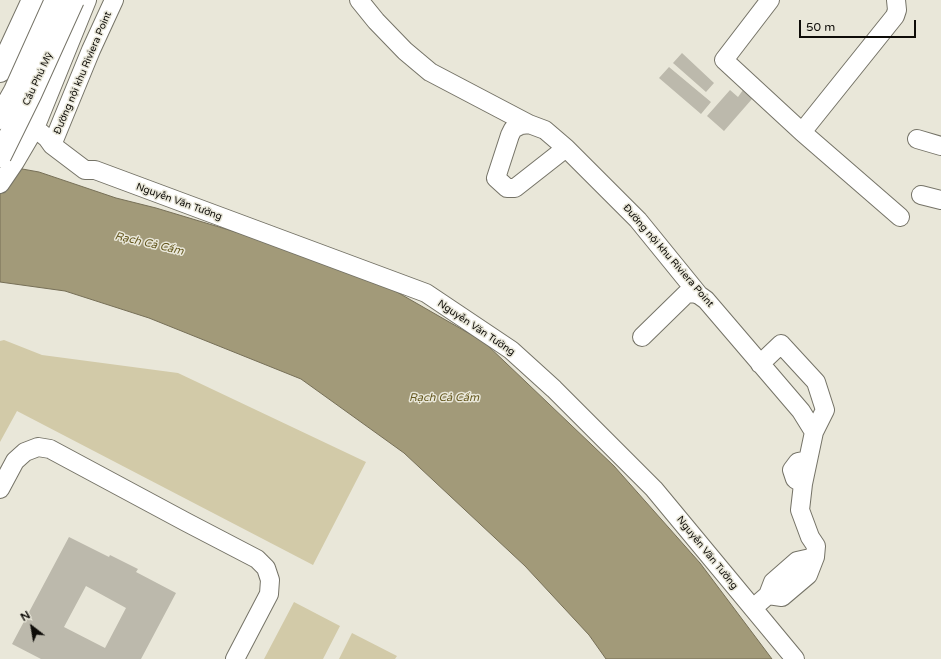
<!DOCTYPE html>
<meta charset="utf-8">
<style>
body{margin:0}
#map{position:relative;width:941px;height:659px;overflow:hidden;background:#e9e7d9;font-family:"Varela Round",sans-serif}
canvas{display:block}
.north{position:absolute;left:12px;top:607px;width:40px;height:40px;-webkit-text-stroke:3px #e9e7d9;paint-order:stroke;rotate:329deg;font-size:11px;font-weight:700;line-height:16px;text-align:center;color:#0e0c08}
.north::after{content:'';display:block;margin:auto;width:14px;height:18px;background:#0e0c08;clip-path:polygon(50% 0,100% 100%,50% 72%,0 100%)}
.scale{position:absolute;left:799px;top:20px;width:117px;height:18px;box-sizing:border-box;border:2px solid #0e0c08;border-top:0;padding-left:5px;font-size:12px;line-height:14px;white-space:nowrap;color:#0e0c08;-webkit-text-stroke:3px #e9e7d9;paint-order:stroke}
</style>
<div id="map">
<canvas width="941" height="659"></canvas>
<div class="north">N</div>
<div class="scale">50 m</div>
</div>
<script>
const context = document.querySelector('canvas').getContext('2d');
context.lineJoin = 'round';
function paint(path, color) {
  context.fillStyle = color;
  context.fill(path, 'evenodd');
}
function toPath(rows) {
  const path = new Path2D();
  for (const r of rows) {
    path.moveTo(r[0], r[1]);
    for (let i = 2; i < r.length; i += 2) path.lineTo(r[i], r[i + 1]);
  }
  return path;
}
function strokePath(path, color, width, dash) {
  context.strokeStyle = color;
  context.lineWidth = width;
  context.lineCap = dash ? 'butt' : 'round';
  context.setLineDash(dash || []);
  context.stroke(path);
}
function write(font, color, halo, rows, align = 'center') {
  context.font = font + ' "Varela Round",sans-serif';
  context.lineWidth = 3;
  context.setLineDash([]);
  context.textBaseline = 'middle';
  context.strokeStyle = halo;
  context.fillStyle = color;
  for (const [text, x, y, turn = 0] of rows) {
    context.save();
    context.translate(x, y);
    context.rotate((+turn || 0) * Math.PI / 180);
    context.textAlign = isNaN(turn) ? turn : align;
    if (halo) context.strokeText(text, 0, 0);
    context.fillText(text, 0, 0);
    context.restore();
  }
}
paint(toPath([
 [4,340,42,355,178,373,366,462,313,565,17,411,0,442,0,341],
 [294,602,340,626,323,659,264,659],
 [352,633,397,656,395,659,339,659]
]), '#d2caa8');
const water = toPath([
 [0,165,39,172,116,198,156,208,239,233,308,258,376,280,484,342,614,466,700,563,772,659,606,659,589,635,525,566,404,453,301,379,149,318,65,291,0,282,0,165]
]);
paint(water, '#a29a79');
strokePath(water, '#766f57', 1);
paint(toPath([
 [682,53,714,83,706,92,673,63],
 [669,67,711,102,701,114,659,78],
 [730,90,738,97,743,90,752,99,724,131,707,116],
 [69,537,109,557,110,555,138,569,136,572,176,593,141,659,41,659,12,644],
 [86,586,126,608,105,648,64,627]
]), '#bcb9ac');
const minor = toPath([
 [359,0,376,21,405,51,430,72,529,124,545,130,566,148,638,220,699,295,706,300,801,411,814,432,803,484,800,510,810,537,816,546,815,557,808,575,782,597,768,595],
 [770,0,724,60,802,132,900,217],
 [7,111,35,128,47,138,52,145,85,170,95,170,426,293,511,350,554,389,654,489,795,659],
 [529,124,521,125,513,129,510,135,496,178,507,188,515,188,566,148],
 [802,132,895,16,897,10,896,0],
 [917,139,941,146],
 [52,145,91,50,114,0],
 [0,184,15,162,35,128,87,0],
 [921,195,941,200],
 [642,337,686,294,693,293,699,295],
 [760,364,781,344,816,382,825,410,814,432],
 [803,484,795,479,792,470,798,462,808,460],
 [0,489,15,461,25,452,38,447,50,449,186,522,257,559,266,568,270,580,269,594,235,659],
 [760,602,768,595,773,582,797,561,815,557]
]);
const highway = toPath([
 [0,71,33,0]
]);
strokePath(minor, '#757367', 20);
strokePath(highway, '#757367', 24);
strokePath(minor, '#fff', 18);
strokePath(highway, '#fff', 22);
const majorBridge = toPath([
 [0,156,30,95,73,0]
]);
const highwayBridge = toPath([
 [0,118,15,91,56,0]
]);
strokePath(majorBridge, '#757367', 24, []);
strokePath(highwayBridge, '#757367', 24, []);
strokePath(majorBridge, '#fff', 22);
strokePath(highwayBridge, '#fff', 22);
write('10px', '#0e0c08', '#e9e7d9', [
 ["Đường nội khu Riviera Point",83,73,-67],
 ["Cầu Phú Mỹ",38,79,-65],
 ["Nguyễn Văn Tưởng",179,202,20],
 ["Đường nội khu Riviera Point",668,256,49],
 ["Nguyễn Văn Tưởng",476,328,34],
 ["Nguyễn Văn Tưởng",707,553,51]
]);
write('italic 11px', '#64571e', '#e9e7d9', [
 ["Rạch Cả Cấm",149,244,13],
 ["Rạch Cả Cấm",444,398]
]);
</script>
